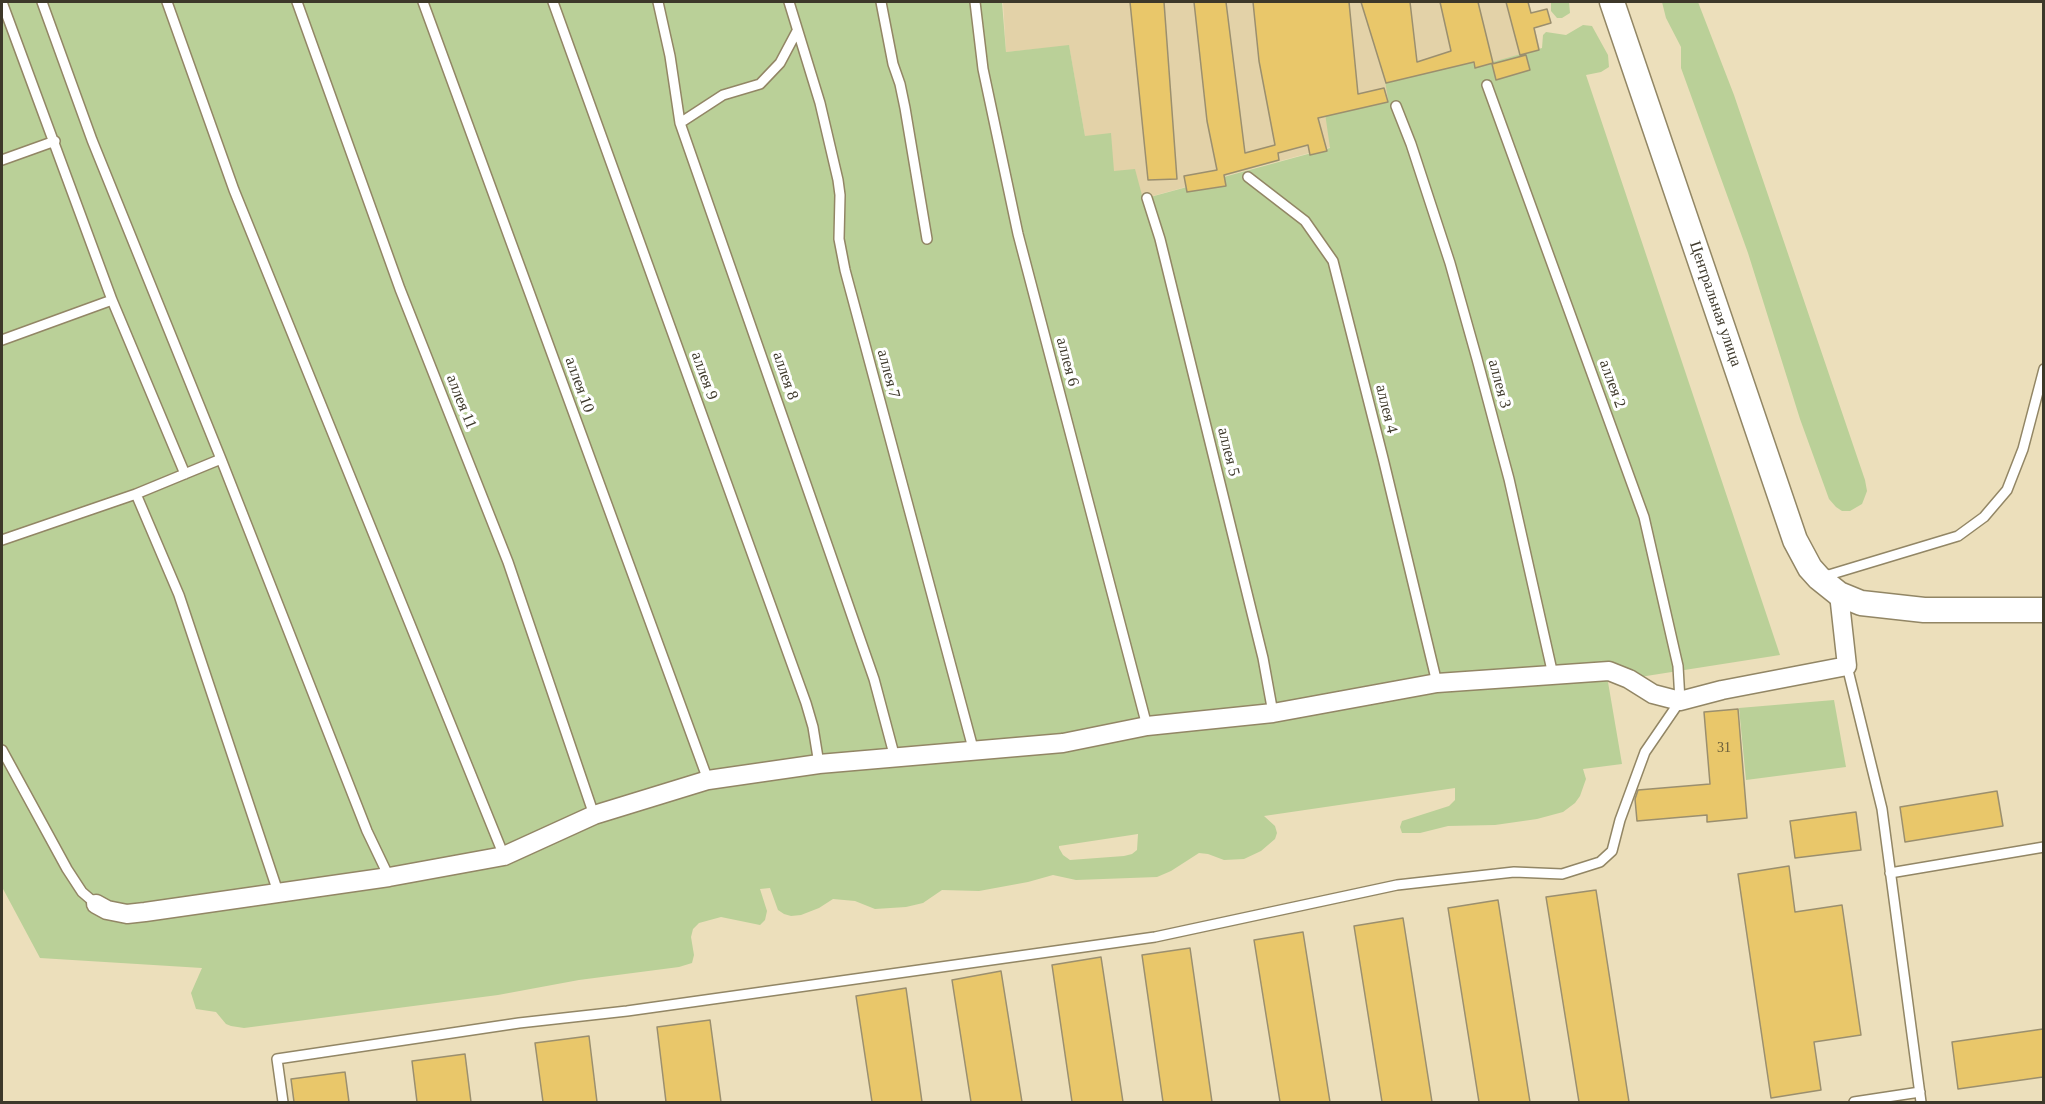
<!DOCTYPE html>
<meta charset="utf-8">
<style>
body{margin:0}
#map{position:relative;width:2045px;height:1104px;overflow:hidden;background:#ecdfbb;font-family:Georgia,serif}
canvas{display:block}
.frame{position:absolute;inset:0;border:3px solid #3d382a;pointer-events:none}
</style>
<div id="map">
<canvas width="2045" height="1104"></canvas>
<div class="frame"></div>
</div>
<script>
const context = document.querySelector('canvas').getContext('2d');
context.lineJoin = 'round';
function paint(path, color) {
  context.fillStyle = color;
  context.fill(path, 'evenodd');
}
function toPath(rows) {
  const path = new Path2D();
  for (const r of rows) {
    path.moveTo(r[0], r[1]);
    for (let i = 2; i < r.length; i += 2) path.lineTo(r[i], r[i + 1]);
  }
  return path;
}
function strokePath(path, color, width, dash) {
  context.strokeStyle = color;
  context.lineWidth = width;
  context.lineCap = dash ? 'butt' : 'round';
  context.setLineDash(dash || []);
  context.stroke(path);
}
function write(font, color, halo, rows, align = 'center') {
  context.font = font + ' Georgia,serif';
  context.lineWidth = 6;
  context.setLineDash([]);
  context.textBaseline = 'middle';
  context.strokeStyle = halo;
  context.fillStyle = color;
  for (const [text, x, y, turn = 0] of rows) {
    context.save();
    context.translate(x, y);
    context.rotate((+turn || 0) * Math.PI / 180);
    context.textAlign = isNaN(turn) ? turn : align;
    if (halo) context.strokeText(text, 0, 0);
    context.fillText(text, 0, 0);
    context.restore();
  }
}
paint(toPath([
 [1003,2,1528,2,1540,49,1474,68,1472,60,1385,82,1389,99,1331,147,1142,199,1114,172,1085,136,1069,46,1006,52]
]), '#e3d2a8');
paint(toPath([
 [2,2,1002,2,1006,52,1069,45,1085,136,1111,133,1114,171,1135,169,1143,199,1330,148,1325,113,1388,99,1385,81,1472,60,1475,67,1542,48,1543,35,1546,32,1566,35,1583,25,1592,26,1608,55,1609,67,1601,72,1586,75,1780,655,1608,682,1622,764,1583,769,1586,779,1580,796,1575,803,1563,812,1537,819,1495,825,1448,826,1420,833,1402,833,1400,827,1402,821,1449,806,1455,800,1455,788,1264,816,1275,826,1277,833,1275,839,1261,851,1244,859,1224,860,1208,854,1199,853,1171,871,1157,877,1076,880,1053,875,1028,882,979,891,942,890,923,903,906,907,875,909,855,901,833,899,819,908,801,915,791,916,784,914,778,910,770,888,760,889,767,911,765,920,760,925,721,917,699,923,693,929,691,937,694,955,692,963,679,967,579,980,498,995,244,1028,231,1026,226,1024,216,1012,196,1009,191,993,202,968,40,958,2,887],
 [1138,834,1137,850,1132,854,1124,856,1070,860,1063,855,1059,848,1059,846],
 [1551,2,1569,2,1570,13,1562,18,1557,18,1551,11],
 [1662,2,1698,2,1734,95,1865,480,1867,491,1864,499,1862,504,1850,511,1842,511,1836,507,1829,499,1800,419,1748,253,1681,68,1681,47,1666,18],
 [1834,700,1846,767,1746,780,1739,708]
]), '#bad098');
const building = toPath([
 [1130,2,1164,2,1177,179,1148,180,1130,2],
 [1194,2,1226,2,1245,153,1275,145,1259,61,1253,2,1349,2,1358,94,1384,88,1388,102,1318,118,1327,151,1310,155,1308,145,1278,153,1279,160,1224,175,1226,186,1187,192,1184,176,1217,170,1207,121,1194,2],
 [1361,2,1410,2,1417,62,1451,51,1440,2,1478,2,1493,63,1475,68,1474,62,1386,83,1361,2],
 [1506,2,1528,2,1531,13,1547,9,1551,23,1534,28,1539,50,1520,55,1506,2],
 [1526,55,1530,70,1496,80,1492,64,1526,55],
 [1738,709,1747,818,1707,822,1707,815,1637,821,1635,799,1638,790,1710,784,1704,712,1738,709],
 [1997,791,2003,826,1905,842,1900,807,1997,791],
 [1856,812,1861,850,1795,858,1790,821,1856,812],
 [1789,866,1795,912,1842,905,1861,1035,1814,1042,1821,1090,1771,1098,1738,874,1789,866],
 [1596,890,1629,1102,1579,1102,1546,897,1596,890],
 [1498,900,1530,1102,1479,1102,1448,908,1498,900],
 [1403,918,1432,1102,1382,1102,1354,926,1403,918],
 [1303,932,1330,1102,1280,1102,1254,940,1303,932],
 [1190,948,1212,1102,1163,1102,1142,955,1190,948],
 [1101,957,1123,1102,1072,1102,1052,965,1101,957],
 [1001,971,1022,1102,971,1102,952,980,1001,971],
 [906,988,922,1102,872,1102,856,996,906,988],
 [710,1020,721,1102,666,1102,657,1027,710,1020],
 [2043,1029,2043,1077,1958,1089,1952,1042,2043,1029],
 [589,1036,597,1102,543,1102,535,1043,589,1036],
 [465,1054,471,1102,417,1102,412,1061,465,1054],
 [345,1072,349,1102,294,1102,291,1079,345,1072]
]);
paint(building, '#e9c76a');
strokePath(building, '#9b8f6e', 1.5);
const lane = toPath([
 [2,2,112,300,185,474],
 [42,2,92,140,221,459,367,831,389,877],
 [167,2,234,190,504,856],
 [297,2,400,289,508,562,594,815],
 [423,2,708,780],
 [553,2,806,703,813,727,819,764],
 [658,2,670,56,680,123,874,679,895,758],
 [789,2,820,103,838,180,840,195,839,239,845,270,974,752],
 [881,2,893,64,900,84,905,108,927,239],
 [975,2,983,69,1018,234,1147,726],
 [1396,106,1411,144,1450,263,1477,359,1509,479,1553,675],
 [680,123,723,95,760,84,780,63,797,31],
 [2,160,55,141],
 [1248,177,1305,221,1333,261,1383,458,1437,683],
 [1147,198,1160,239,1263,658,1273,713],
 [2,340,112,300],
 [136,494,179,595,278,892],
 [2,540,136,494,221,459],
 [1822,577,1958,536,1984,517,2007,490,2023,449,2044,369],
 [1847,666,1882,809,1921,1102],
 [2,750,67,869,82,892,96,904],
 [1890,873,2044,847],
 [283,1102,277,1059,519,1023,627,1011,1155,937,1397,885,1514,872,1562,874,1600,862,1612,851,1620,820,1645,752,1680,701,1678,666,1644,517,1487,85],
 [1854,1102,1920,1092]
]);
const street = toPath([
 [96,904,107,910,127,914,145,912,389,877,504,856,594,815,708,780,819,764,1063,743,1147,726,1273,713,1437,683,1609,671,1629,679,1653,694,1680,701,1722,690,1847,666,1839,594]
]);
const secondary = toPath([
 [1612,2,1795,540,1810,568,1819,578,1839,594,1861,603,1924,610,2044,610]
]);
strokePath(lane, '#928665', 12);
strokePath(street, '#928665', 21);
strokePath(secondary, '#928665', 27);
strokePath(lane, '#fff', 9);
strokePath(street, '#fff', 18);
strokePath(secondary, '#fff', 24);
write('14px', '#685c3a', null, [
 ["31",1724,748]
]);
write('16px', '#3d382a', '#fff', [
 ["Центральная улица",1715,304,71],
 ["аллея 6",1067,362,75],
 ["аллея 7",888,374,75],
 ["аллея 9",704,376,70],
 ["аллея 8",785,376,71],
 ["аллея 3",1499,384,75],
 ["аллея 2",1612,384,70],
 ["аллея 10",579,385,70],
 ["аллея 11",461,402,68],
 ["аллея 4",1386,409,76],
 ["аллея 5",1228,452,76]
]);
</script>
